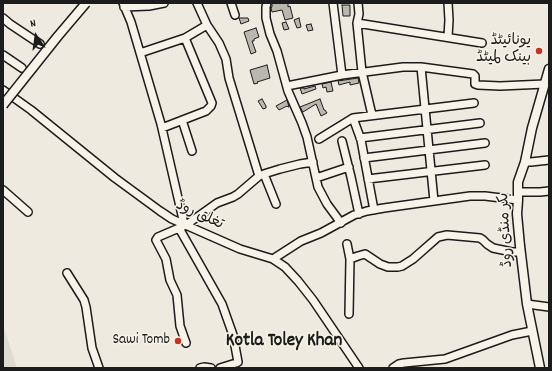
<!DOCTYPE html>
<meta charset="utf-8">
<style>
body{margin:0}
#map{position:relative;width:552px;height:371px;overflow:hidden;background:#eeeae0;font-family:Dekko,sans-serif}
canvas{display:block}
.frame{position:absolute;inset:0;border:4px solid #1c1c1c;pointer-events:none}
.north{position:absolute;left:16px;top:16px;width:40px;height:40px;-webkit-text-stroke:3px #f7f3e8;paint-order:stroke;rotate:347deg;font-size:11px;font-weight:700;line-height:16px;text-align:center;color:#1c1c1c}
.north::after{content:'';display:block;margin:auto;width:14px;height:18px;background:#1c1c1c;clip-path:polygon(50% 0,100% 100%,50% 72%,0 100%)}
</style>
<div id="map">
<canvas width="552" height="371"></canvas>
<div class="frame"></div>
<div class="north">N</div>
</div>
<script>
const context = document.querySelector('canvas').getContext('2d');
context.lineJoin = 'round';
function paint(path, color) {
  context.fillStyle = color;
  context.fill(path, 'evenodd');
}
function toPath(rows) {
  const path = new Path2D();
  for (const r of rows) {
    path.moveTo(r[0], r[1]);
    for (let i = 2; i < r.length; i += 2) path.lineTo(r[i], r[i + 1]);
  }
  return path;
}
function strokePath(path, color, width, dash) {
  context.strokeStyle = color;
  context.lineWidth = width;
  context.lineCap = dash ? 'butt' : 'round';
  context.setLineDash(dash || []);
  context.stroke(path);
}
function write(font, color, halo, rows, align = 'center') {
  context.font = font + ' Dekko,"Playpen Sans Arabic",sans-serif';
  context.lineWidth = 3;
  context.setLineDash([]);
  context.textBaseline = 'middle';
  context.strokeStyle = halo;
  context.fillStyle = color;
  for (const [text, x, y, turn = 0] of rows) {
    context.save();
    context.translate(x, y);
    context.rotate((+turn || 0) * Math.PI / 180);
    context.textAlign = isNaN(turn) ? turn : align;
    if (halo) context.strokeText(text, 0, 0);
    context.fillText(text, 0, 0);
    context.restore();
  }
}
paint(toPath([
 [3,325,17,368,3,368]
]), '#dedbd1');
const building = toPath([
 [272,3,288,3,288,7,290,6,293,18,285,20,282,10,272,12,271,8,272,7,272,3],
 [342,5,350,5,350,16,343,16,342,5],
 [239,18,248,18,249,21,241,24,239,18],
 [299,18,301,27,297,28,294,20,299,18],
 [286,22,289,29,284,30,282,23,286,22],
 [311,24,313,30,308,31,306,25,311,24],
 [256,28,259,37,254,39,254,41,252,41,256,52,251,54,244,32,256,28],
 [267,65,270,78,257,82,258,83,254,84,250,70,267,65],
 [358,78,359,83,350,85,350,82,339,85,338,81,358,78],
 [331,82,333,91,327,92,326,87,323,88,322,84,331,82],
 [315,86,316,89,302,94,300,88,304,88,304,89,315,86],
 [262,99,266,106,266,108,263,109,258,101,262,99],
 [320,99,324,110,325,110,327,113,321,116,316,104,303,112,300,107,320,99],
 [287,100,289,107,288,107,287,106,279,110,276,106,287,100]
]);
paint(building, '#bab7af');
strokePath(building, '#1c1c1c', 1);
const minor = toPath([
 [123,3,131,22,161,124,184,224],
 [197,3,207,25,219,43,226,59,229,78,259,176],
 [231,3,235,15],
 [267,3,266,7,266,18,270,34,277,51,288,91,302,123,307,137,318,187,327,204,341,223],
 [333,3,342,75],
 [358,3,359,14,357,23,362,72,372,115],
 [124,7,149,6,164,3],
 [3,18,10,24,40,44],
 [357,23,482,43],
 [448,37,449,20,448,3],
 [140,53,185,38,207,25],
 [3,55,22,68],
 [421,67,434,201],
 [287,86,342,75,403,67,421,67,473,74,475,76,475,84,478,85,500,86,545,84],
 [3,90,31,110,115,178,160,211,172,219,240,249,273,259,285,267,298,281,313,300,359,368],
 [353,118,361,140,374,210],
 [182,120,192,151],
 [162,128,206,111,211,106,212,103,185,38],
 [360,138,480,123],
 [319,139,353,118,474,103],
 [342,141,351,177,359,214],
 [364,158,485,143],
 [525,162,531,162,549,160],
 [264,174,276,204],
 [316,178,349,167],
 [368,179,485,165],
 [3,190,28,212],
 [518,192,540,192,549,191],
 [179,228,222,304,233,335,238,362,236,363,220,368],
 [347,244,350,259,349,314],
 [273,259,301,241,321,233,354,215,367,211,384,208,470,196,485,196,518,200],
 [350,259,358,256,365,254,380,264,388,267,398,267,402,266,413,259,421,252,438,237,447,235,480,238,483,240,487,244,493,248,512,252,520,252],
 [67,273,84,300,86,307,92,348,99,368],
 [527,304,549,307],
 [186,343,180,326,177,295,170,280,166,259,156,240,158,237,186,225,217,203,233,197,238,194,259,176,267,173,280,169,300,164,313,162],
 [200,368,204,367,211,368],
 [393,368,399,364,404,363,445,359,512,335,532,331]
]);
const major = toPath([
 [540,368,527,304,520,246,517,214,518,200,518,182,525,162,532,128,549,69]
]);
strokePath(minor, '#1c1c1c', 10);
strokePath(major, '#1c1c1c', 11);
strokePath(minor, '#f7f3e8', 7);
strokePath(major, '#f7f3e8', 8);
const majorBridge = toPath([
 [3,105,58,36,86,3]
]);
strokePath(majorBridge, '#1c1c1c', 11, []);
strokePath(majorBridge, '#f7f3e8', 8);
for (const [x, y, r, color] of [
 [539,51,4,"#c8321e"],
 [178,341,4,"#c8321e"]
]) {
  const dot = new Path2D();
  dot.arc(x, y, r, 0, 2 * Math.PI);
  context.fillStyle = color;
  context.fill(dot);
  strokePath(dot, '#f7f3e8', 1.5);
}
write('15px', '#1c1c1c', '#f7f3e8', [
 ["یونائیٹڈ",531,42],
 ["بینک لمیٹڈ",531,59],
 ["Sawi Tomb",170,341]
], 'right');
write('15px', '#1c1c1c', '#f7f3e8', [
 ["تغلق روڈ",199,216,25],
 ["بکر منڈی روڈ",507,230,-93]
]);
write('bold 19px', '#1c1c1c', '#f7f3e8', [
 ["Kotla Toley Khan",284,342]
]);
</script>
